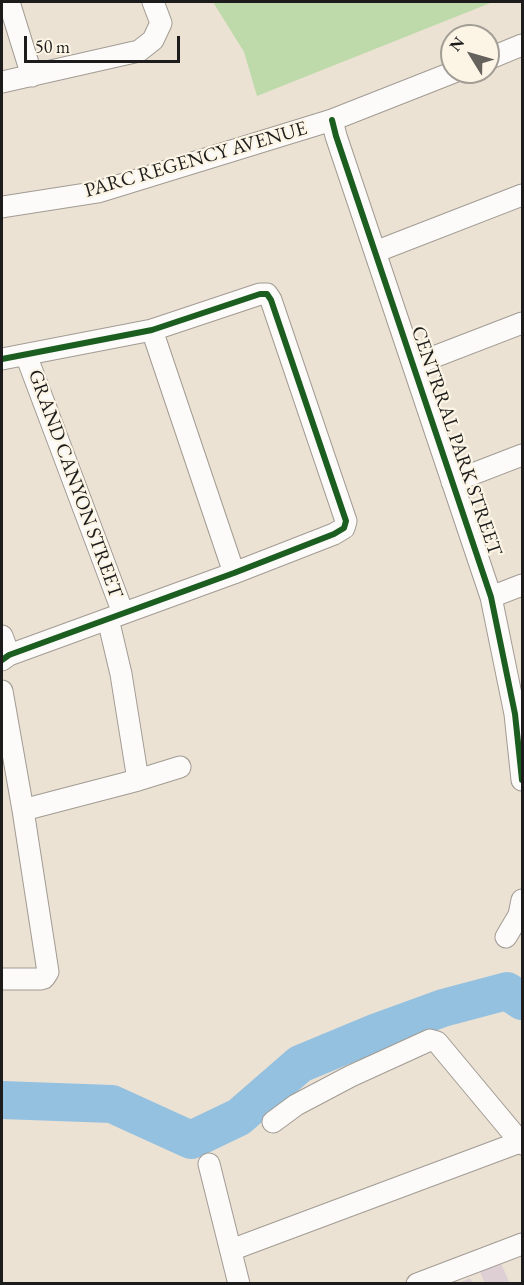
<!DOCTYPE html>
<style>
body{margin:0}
#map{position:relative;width:524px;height:1285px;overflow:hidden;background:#ece2d4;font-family:"EB Garamond",serif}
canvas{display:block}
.frame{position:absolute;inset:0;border:3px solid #1c1c1c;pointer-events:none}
.north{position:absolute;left:440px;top:24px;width:60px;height:60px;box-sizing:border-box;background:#fcf5e5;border:2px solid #a29e95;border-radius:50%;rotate:307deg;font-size:16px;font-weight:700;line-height:24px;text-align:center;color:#1c1c1c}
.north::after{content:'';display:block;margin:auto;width:21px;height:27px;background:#65615c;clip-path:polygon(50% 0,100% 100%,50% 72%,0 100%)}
.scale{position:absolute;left:24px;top:36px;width:156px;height:27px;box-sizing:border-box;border:3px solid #1c1c1c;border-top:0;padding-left:8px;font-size:18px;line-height:21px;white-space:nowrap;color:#1c1c1c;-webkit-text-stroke:4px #fcf5e5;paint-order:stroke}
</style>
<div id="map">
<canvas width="524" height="1285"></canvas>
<div class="frame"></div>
<div class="north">N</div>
<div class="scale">50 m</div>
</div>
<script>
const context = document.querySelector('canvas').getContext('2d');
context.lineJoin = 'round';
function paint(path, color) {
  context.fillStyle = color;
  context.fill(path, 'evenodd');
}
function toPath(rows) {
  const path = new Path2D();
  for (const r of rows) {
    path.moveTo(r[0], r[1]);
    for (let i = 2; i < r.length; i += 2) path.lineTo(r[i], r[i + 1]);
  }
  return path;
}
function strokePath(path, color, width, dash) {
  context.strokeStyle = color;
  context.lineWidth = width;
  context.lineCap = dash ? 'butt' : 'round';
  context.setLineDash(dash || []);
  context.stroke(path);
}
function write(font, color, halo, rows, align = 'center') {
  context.font = font + ' "EB Garamond",serif';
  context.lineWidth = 4.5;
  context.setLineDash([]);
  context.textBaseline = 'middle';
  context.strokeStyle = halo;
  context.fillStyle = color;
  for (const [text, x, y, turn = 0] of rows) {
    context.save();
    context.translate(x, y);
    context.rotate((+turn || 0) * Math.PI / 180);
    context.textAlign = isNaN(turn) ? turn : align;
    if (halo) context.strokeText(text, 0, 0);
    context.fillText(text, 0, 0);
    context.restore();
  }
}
paint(toPath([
 [213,2,493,2,257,96,244,52]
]), '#bedaaa');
strokePath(toPath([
 [2,1100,112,1104,191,1140,239,1117,300,1064,377,1032,443,1008,507,991,522,1001]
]), '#94c1e0', 38);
paint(toPath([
 [501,1263,510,1284,485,1284,480,1272],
 [470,1278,473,1284,457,1284]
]), '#decfd4');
const minor = toPath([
 [9,2,32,76],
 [488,59,522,45],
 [2,82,139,51,153,40,161,23,153,2],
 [332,120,336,136,491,597,515,714,522,780],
 [2,207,98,192,332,120,454,72],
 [375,252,522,195],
 [152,330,234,573],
 [26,355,123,613],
 [2,359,152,330,260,294,267,294,271,300,346,521,344,528,334,534,234,573,9,655,2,660],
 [413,365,522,323],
 [452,482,522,455],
 [491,597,522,585],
 [108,619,121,674,138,780],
 [2,636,9,655],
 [2,691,23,810,48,972,44,978,40,979,2,979],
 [23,810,138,780,180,767],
 [506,937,519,915,522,900],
 [273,1122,296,1105,351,1076,430,1040,437,1042,522,1144],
 [209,1164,239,1284],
 [231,1250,520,1142],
 [417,1284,522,1244]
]);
strokePath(minor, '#a19b93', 23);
strokePath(minor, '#fcfbf9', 21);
strokePath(toPath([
 [332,120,336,136,491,597,515,714,522,780],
 [2,359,152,330,260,294,267,294,271,300,346,521,344,528,334,534,234,573,9,655,2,660]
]), '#1b5e20', 6);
write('20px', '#1c1c1c', '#fcf5e5', [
 ["PARC REGENCY AVENUE",196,160,-16],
 ["CENTRRAL PARK STREET",456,441,71],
 ["GRAND CANYON STREET",75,484,70]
]);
</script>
